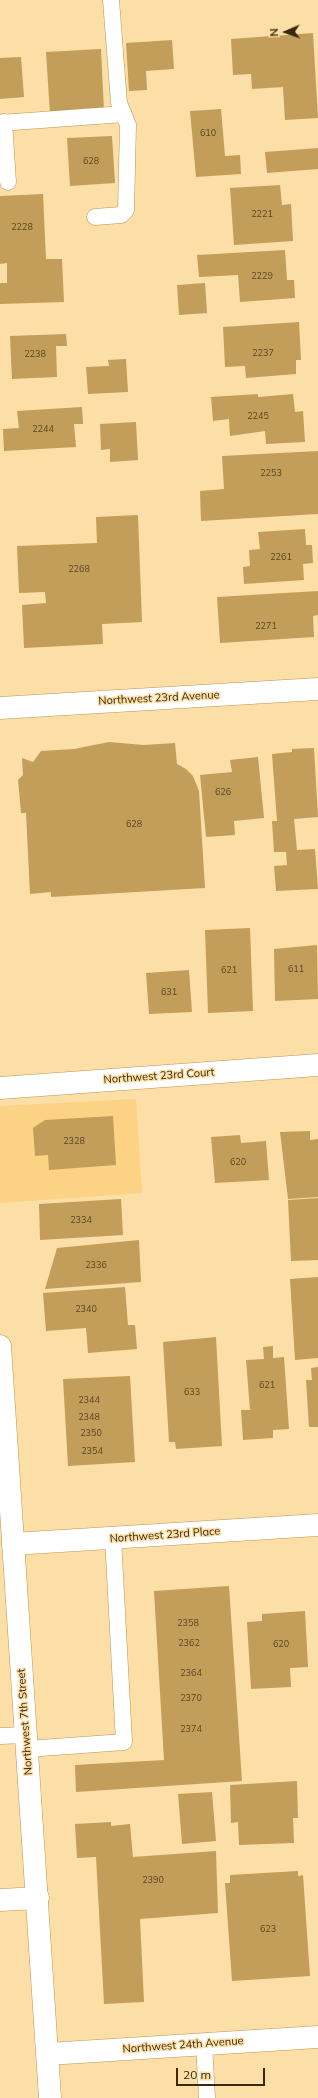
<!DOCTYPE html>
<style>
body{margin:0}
#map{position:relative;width:318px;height:2098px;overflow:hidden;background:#fcdea7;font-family:Mulish,sans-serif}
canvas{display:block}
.north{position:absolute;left:266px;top:12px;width:40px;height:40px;-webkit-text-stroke:3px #fcdea7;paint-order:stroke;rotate:268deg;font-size:11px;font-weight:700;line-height:16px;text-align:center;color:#38290c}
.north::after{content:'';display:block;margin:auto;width:14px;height:18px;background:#38290c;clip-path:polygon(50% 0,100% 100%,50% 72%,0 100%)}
.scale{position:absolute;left:176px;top:2068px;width:89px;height:18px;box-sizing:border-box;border:2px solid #38290c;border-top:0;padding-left:5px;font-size:12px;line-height:14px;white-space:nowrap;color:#38290c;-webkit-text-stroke:3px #fcdea7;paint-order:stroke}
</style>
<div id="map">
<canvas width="318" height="2098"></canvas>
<div class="north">N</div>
<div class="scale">20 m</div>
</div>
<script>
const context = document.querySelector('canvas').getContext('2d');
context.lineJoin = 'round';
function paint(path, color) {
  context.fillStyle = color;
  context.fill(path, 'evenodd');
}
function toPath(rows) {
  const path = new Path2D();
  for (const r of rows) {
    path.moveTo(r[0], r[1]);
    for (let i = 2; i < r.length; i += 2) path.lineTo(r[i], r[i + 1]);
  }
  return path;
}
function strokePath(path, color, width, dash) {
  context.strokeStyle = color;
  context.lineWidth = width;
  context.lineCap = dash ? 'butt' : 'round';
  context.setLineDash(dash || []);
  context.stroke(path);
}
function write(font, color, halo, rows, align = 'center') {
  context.font = font + ' Mulish,sans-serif';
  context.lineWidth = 3;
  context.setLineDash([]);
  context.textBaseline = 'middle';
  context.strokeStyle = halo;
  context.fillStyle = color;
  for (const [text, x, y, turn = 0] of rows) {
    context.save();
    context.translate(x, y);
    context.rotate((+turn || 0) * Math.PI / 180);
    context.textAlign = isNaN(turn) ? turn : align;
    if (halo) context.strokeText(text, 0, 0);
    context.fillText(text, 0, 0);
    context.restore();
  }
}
paint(toPath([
 [136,1099,142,1193,0,1203,0,1106]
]), '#fcd285');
paint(toPath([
 [313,33,318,118,285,120,283,87,252,89,251,74,233,75,231,39],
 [172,40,174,69,146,71,147,90,129,91,126,43],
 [101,49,104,111,50,114,46,52],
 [21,57,24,97,0,99,0,58],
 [221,109,225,156,240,155,241,174,196,177,190,111],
 [112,136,115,183,70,186,67,138],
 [318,148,318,169,267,173,265,152],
 [280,185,282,205,291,204,293,241,234,245,230,188],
 [43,194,46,259,62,259,64,302,0,304,0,283,7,283,7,263,0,264,0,196],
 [285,250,287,280,294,280,295,298,240,302,238,275,199,277,197,255],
 [205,283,207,313,179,315,177,285],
 [299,322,301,360,296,360,296,374,246,378,245,366,225,367,223,327],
 [66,334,67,346,56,346,57,377,12,379,10,336],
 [126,359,128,392,88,394,86,367,109,366,108,360],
 [258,394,258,397,293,394,295,412,303,411,305,442,266,444,265,431,230,436,229,419,213,421,211,397],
 [82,407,83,424,74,424,76,447,4,451,3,429,19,428,17,411],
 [136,422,138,460,110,462,110,449,101,450,100,424],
 [318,451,318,514,201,521,200,491,224,489,222,456],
 [138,515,142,622,102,624,103,644,24,648,22,605,46,603,45,592,19,593,17,546,97,543,96,517],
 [305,529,306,545,312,545,313,563,303,564,304,580,244,584,243,567,250,566,249,550,260,549,258,532],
 [318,591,318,615,313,616,314,637,220,643,217,597],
 [109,742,144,745,175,743,177,764,186,769,193,776,199,791,205,888,51,897,51,892,30,894,26,813,21,813,18,780,23,775,22,758,33,762,41,751,74,749],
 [314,748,318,817,294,819,297,850,315,849,318,889,276,891,274,866,287,865,286,852,274,852,272,821,277,821,272,754,292,752,292,749],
 [258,757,264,818,234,821,235,835,206,837,200,775,232,772,230,760],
 [250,928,253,1011,208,1013,205,930],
 [317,945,318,999,275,1001,274,949],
 [189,970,192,1012,149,1014,146,973],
 [113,1116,116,1165,49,1170,48,1155,35,1156,33,1128,45,1120],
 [310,1131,310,1140,318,1139,318,1197,288,1199,280,1132],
 [240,1135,241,1143,266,1141,269,1180,215,1183,211,1137],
 [318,1198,318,1260,291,1261,288,1200],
 [121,1199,123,1235,40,1240,39,1204],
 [139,1240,141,1282,45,1289,57,1248],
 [318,1277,318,1358,295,1360,290,1279],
 [125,1287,128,1325,135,1325,137,1349,88,1353,86,1328,46,1331,43,1293],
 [216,1337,222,1446,176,1449,175,1442,169,1442,163,1342],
 [273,1346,273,1358,284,1357,289,1429,273,1430,273,1438,243,1440,241,1410,250,1410,246,1360,264,1359,263,1347],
 [318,1367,318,1427,309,1427,306,1380,312,1380,311,1368],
 [130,1376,135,1462,68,1466,63,1379],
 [229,1586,242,1781,76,1792,75,1765,164,1760,154,1591],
 [305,1611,308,1667,290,1668,291,1687,251,1689,247,1622,262,1621,262,1614],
 [297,1781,298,1818,293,1818,294,1843,239,1845,238,1822,231,1823,230,1785],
 [212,1792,216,1841,182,1844,178,1794],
 [111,1822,111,1826,130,1824,133,1857,216,1851,218,1913,140,1919,144,2002,104,2004,96,1857,77,1858,75,1824],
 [298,1871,298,1876,303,1875,310,1976,232,1981,225,1883,230,1883,230,1875]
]), '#c29e5a');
const service = toPath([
 [4,122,8,182],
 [0,123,124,114],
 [95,217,121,215,126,210,128,125,119,103,111,0],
 [0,1736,26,1735],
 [27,1749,124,1742,113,1538],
 [204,2044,207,2098]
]);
const minor = toPath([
 [0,708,318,689],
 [0,1088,318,1065],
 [13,1544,318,1525],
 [0,1900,38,1898],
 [48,2054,318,2037]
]);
const secondary = toPath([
 [0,1346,50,2098]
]);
strokePath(service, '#b99551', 17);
strokePath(minor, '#b99551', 23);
strokePath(secondary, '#b99551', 23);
strokePath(service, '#fff', 16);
strokePath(minor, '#fff', 22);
strokePath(secondary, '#fff', 22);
write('9px', '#5a4620', null, [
 ["610",208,133],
 ["628",91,161],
 ["2221",262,214],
 ["2228",22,227],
 ["2229",262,276],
 ["2237",263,353],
 ["2238",35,354],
 ["2245",258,416],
 ["2244",43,429],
 ["2253",271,473],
 ["2261",281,557],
 ["2268",79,569],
 ["2271",266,626],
 ["626",223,792],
 ["628",134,824],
 ["611",296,969],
 ["621",229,970],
 ["631",169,992],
 ["2328",74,1141],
 ["620",238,1162],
 ["2334",81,1220],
 ["2336",96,1265],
 ["2340",86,1309],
 ["621",267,1385],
 ["633",192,1392],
 ["2344",89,1400],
 ["2348",89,1417],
 ["2350",91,1433],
 ["2354",92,1451],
 ["2358",188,1623],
 ["2362",189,1643],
 ["620",281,1644],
 ["2364",191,1673],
 ["2370",191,1698],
 ["2374",191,1729],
 ["2390",153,1880],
 ["623",268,1929]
]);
write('11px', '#38290c', '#fcdea7', [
 ["Northwest 23rd Avenue",159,698,-3],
 ["Northwest 23rd Court",159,1076,-4],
 ["Northwest 23rd Place",165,1535,-4],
 ["Northwest 7th Street",25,1722,-94],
 ["Northwest 24th Avenue",183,2045,-4]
]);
</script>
